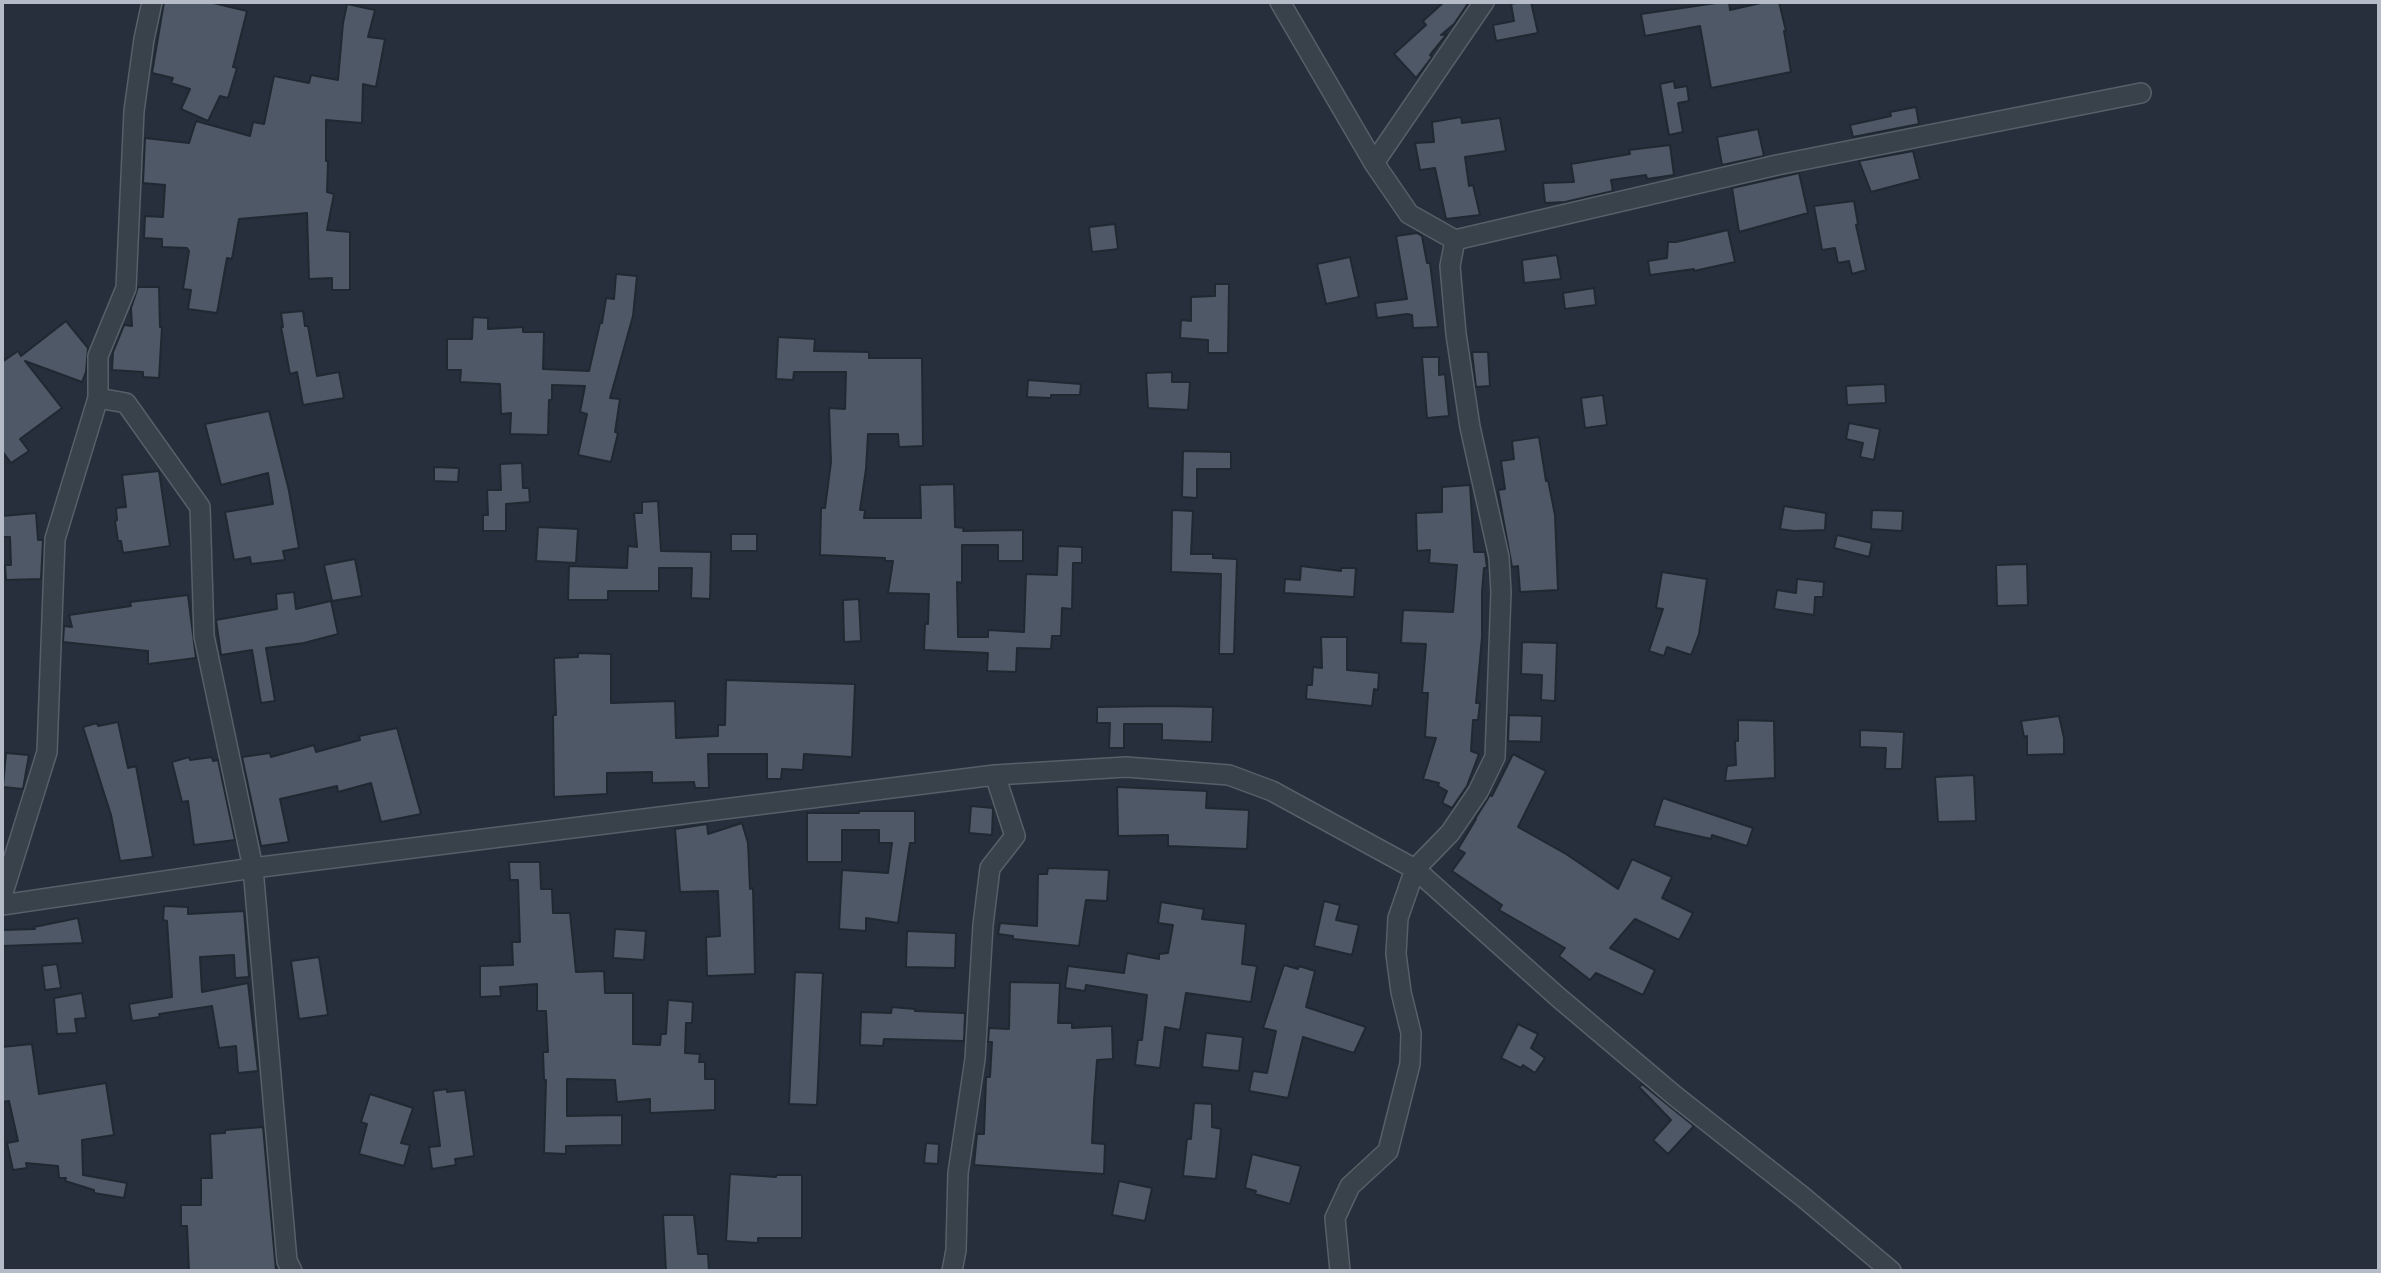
<!DOCTYPE html>
<style>
body{margin:0}
#map{position:relative;width:2381px;height:1273px;overflow:hidden;background:#262f3b;font-family:Karla,sans-serif}
canvas{display:block}
.frame{position:absolute;inset:0;border:4px solid #b5bcc7;pointer-events:none}
</style>
<div id="map">
<canvas width="2381" height="1273"></canvas>
<div class="frame"></div>
</div>
<script>
const context = document.querySelector('canvas').getContext('2d');
context.lineJoin = 'round';
function paint(path, color) {
  context.fillStyle = color;
  context.fill(path, 'evenodd');
}
function toPath(rows) {
  const path = new Path2D();
  for (const r of rows) {
    path.moveTo(r[0], r[1]);
    for (let i = 2; i < r.length; i += 2) path.lineTo(r[i], r[i + 1]);
  }
  return path;
}
function strokePath(path, color, width, dash) {
  context.strokeStyle = color;
  context.lineWidth = width;
  context.lineCap = dash ? 'butt' : 'round';
  context.setLineDash(dash || []);
  context.stroke(path);
}
const building = toPath([
 [164,2,209,2,247,11,233,67,237,68,228,98,220,96,208,121,181,109,190,89,171,83,173,78,152,73,164,2],
 [1444,2,1469,2,1454,24,1441,35,1447,34,1430,55,1432,57,1416,78,1394,54,1426,25,1423,21,1444,2],
 [1520,2,1531,2,1538,33,1496,41,1493,25,1514,21,1511,4,1520,2],
 [1723,2,1729,2,1730,10,1765,2,1779,2,1786,31,1784,31,1791,72,1711,88,1700,26,1645,36,1641,14,1723,2],
 [347,4,375,10,368,37,385,39,376,87,363,84,362,123,326,120,326,161,328,161,327,192,334,194,327,230,350,232,350,290,332,290,332,278,309,279,307,213,239,219,232,259,227,258,217,313,188,309,191,290,183,289,189,251,187,248,162,247,162,239,144,238,145,216,163,217,165,185,143,183,145,138,189,143,196,121,250,136,253,122,264,124,274,76,309,83,311,75,338,80,343,23,347,4],
 [1674,81,1675,88,1687,86,1689,101,1678,103,1683,132,1669,135,1660,84,1674,81],
 [1916,107,1919,124,1853,137,1850,125,1891,116,1890,112,1916,107],
 [1461,117,1462,123,1500,118,1506,151,1465,157,1469,186,1473,185,1480,215,1446,219,1435,168,1420,170,1415,143,1434,142,1432,122,1461,117],
 [1758,129,1764,156,1722,165,1717,137,1758,129],
 [1670,145,1674,175,1647,179,1646,175,1611,180,1613,191,1565,202,1545,203,1543,183,1574,182,1571,164,1630,154,1629,150,1670,145],
 [1913,151,1920,179,1871,192,1859,161,1913,151],
 [1799,173,1808,213,1739,232,1732,188,1799,173],
 [1854,201,1858,224,1856,225,1866,270,1852,274,1849,261,1838,263,1835,248,1822,250,1814,206,1854,201],
 [1115,224,1118,249,1092,252,1089,227,1115,224],
 [1728,230,1735,262,1694,271,1694,269,1650,275,1648,261,1667,258,1668,242,1676,242,1728,230],
 [1417,233,1422,236,1427,263,1430,263,1438,327,1413,328,1412,315,1407,314,1377,318,1375,303,1407,299,1396,236,1417,233],
 [1557,255,1561,279,1524,283,1522,260,1557,255],
 [1350,257,1359,297,1326,304,1317,264,1350,257],
 [616,274,637,276,633,316,610,398,620,399,615,432,618,433,611,462,578,455,587,414,580,412,585,386,552,385,552,400,549,400,548,435,510,434,511,413,501,414,500,384,460,382,461,370,447,370,447,339,472,339,473,317,488,318,488,329,523,327,523,332,544,332,543,369,589,371,600,323,602,323,606,298,614,299,616,274],
 [1215,284,1229,284,1228,353,1208,353,1208,340,1180,338,1181,320,1191,321,1191,297,1215,296,1215,284],
 [138,287,159,287,160,327,162,327,159,378,143,377,143,372,112,370,113,352,124,325,132,326,131,308,138,287],
 [1594,288,1596,305,1565,309,1563,293,1594,288],
 [303,311,305,326,308,326,317,376,339,372,344,398,303,405,297,372,290,374,281,327,283,327,281,313,303,311],
 [66,321,88,348,86,372,82,382,25,361,62,408,20,439,29,451,11,463,2,451,2,362,18,351,21,356,66,321],
 [778,337,815,339,814,351,869,352,869,358,922,358,923,446,899,447,898,434,868,434,866,469,860,510,865,510,864,518,921,518,920,485,954,484,955,527,964,528,963,531,1023,530,1023,561,998,561,998,545,962,545,962,583,957,582,958,637,988,637,988,630,1024,632,1026,574,1057,575,1058,546,1082,547,1082,563,1073,563,1072,609,1062,608,1061,636,1052,636,1051,649,1017,648,1016,672,987,671,988,653,924,650,925,623,928,624,929,594,888,593,893,561,885,561,885,558,820,555,821,508,825,508,831,462,829,408,845,409,846,372,794,372,793,380,776,379,778,337],
 [1472,352,1488,352,1490,386,1476,387,1472,352],
 [1422,357,1439,357,1439,375,1445,374,1449,416,1427,418,1422,357],
 [1172,372,1172,382,1190,382,1188,410,1148,408,1146,373,1172,372],
 [1028,380,1081,384,1080,395,1051,395,1051,398,1027,397,1028,380],
 [1885,384,1886,403,1847,405,1846,386,1885,384],
 [1603,395,1607,425,1585,428,1581,398,1603,395],
 [269,411,289,491,299,548,283,551,285,560,251,564,250,557,234,560,225,512,273,504,268,473,221,485,205,424,269,411],
 [1849,423,1880,429,1874,460,1860,457,1863,443,1846,439,1849,423],
 [1539,437,1546,481,1548,480,1555,515,1558,590,1520,592,1518,566,1512,567,1498,490,1505,489,1501,461,1514,459,1512,441,1539,437],
 [1183,451,1231,452,1231,469,1197,469,1197,498,1182,497,1183,451],
 [522,463,523,488,529,488,530,502,506,504,506,531,483,531,483,515,488,515,487,490,501,490,500,464,522,463],
 [434,467,459,468,458,482,434,481,434,467],
 [159,471,170,546,123,553,121,541,118,541,115,521,117,520,116,508,126,507,122,475,159,471],
 [1470,485,1474,552,1485,552,1487,568,1484,568,1482,592,1482,637,1476,703,1480,703,1478,720,1473,720,1471,751,1479,754,1467,786,1452,808,1442,803,1447,791,1438,786,1439,783,1423,779,1436,738,1425,737,1428,693,1422,693,1426,644,1401,643,1403,610,1453,612,1457,565,1429,563,1430,550,1417,551,1416,513,1442,512,1442,487,1470,485],
 [658,501,661,551,711,552,710,599,691,598,692,568,659,568,659,591,608,591,608,600,568,600,569,566,627,568,628,546,637,547,634,513,642,513,642,502,658,501],
 [1784,506,1826,513,1825,530,1794,531,1780,529,1784,506],
 [1172,510,1193,511,1191,554,1213,554,1213,558,1237,559,1234,654,1219,654,1221,574,1171,572,1172,510],
 [1872,510,1903,511,1902,531,1871,529,1872,510],
 [36,513,38,540,43,540,41,579,6,580,5,565,11,565,10,537,2,537,2,516,36,513],
 [538,527,578,529,576,563,536,561,538,527],
 [731,534,757,534,757,551,731,551,731,534],
 [1837,535,1872,543,1869,557,1834,548,1837,535],
 [355,559,362,596,332,601,324,565,355,559],
 [2027,564,2028,605,1997,606,1996,565,2027,564],
 [1301,566,1341,571,1341,568,1356,568,1354,597,1284,593,1285,579,1300,580,1301,566],
 [1662,572,1707,579,1699,634,1691,655,1667,647,1664,656,1649,651,1663,609,1656,608,1662,572],
 [1797,579,1824,582,1823,597,1815,597,1814,615,1774,609,1777,590,1796,593,1797,579],
 [294,592,296,609,331,601,338,634,304,643,266,648,275,701,261,703,252,650,221,655,216,620,277,609,276,594,294,592],
 [188,595,196,658,148,664,148,651,63,642,64,626,72,627,69,615,131,606,130,602,188,595],
 [859,599,861,641,844,642,843,600,859,599],
 [1321,637,1347,637,1347,670,1379,673,1378,690,1374,689,1372,706,1306,699,1307,685,1312,685,1313,667,1322,668,1321,637],
 [1522,642,1557,643,1555,701,1541,700,1542,675,1521,674,1522,642],
 [578,653,611,654,611,703,675,701,676,738,718,736,718,725,725,725,726,680,855,684,852,757,804,754,803,770,782,769,781,779,767,779,767,754,708,754,709,788,695,788,694,782,652,783,652,772,607,773,607,794,554,797,553,715,556,715,554,658,578,657,578,653],
 [1163,706,1213,707,1212,742,1162,740,1162,724,1124,724,1124,748,1109,748,1110,723,1097,723,1097,707,1163,706],
 [1509,715,1542,716,1541,742,1508,741,1509,715],
 [2059,716,2064,738,2064,754,2027,755,2027,736,2024,737,2021,721,2059,716],
 [1738,720,1774,721,1775,778,1725,781,1727,766,1736,765,1735,741,1738,741,1738,720],
 [118,722,128,768,136,766,153,857,120,861,111,815,83,727,97,723,98,726,118,722],
 [397,728,421,814,381,822,371,783,338,792,337,786,280,799,289,842,261,846,242,757,270,753,271,757,314,745,316,752,360,740,359,736,397,728],
 [1860,730,1904,732,1902,769,1885,769,1886,748,1860,747,1860,730],
 [6,753,29,755,23,789,3,787,6,753],
 [1513,754,1546,771,1518,827,1566,854,1618,889,1632,859,1672,877,1662,898,1693,913,1679,940,1635,919,1610,948,1655,970,1643,995,1596,973,1590,980,1559,956,1565,948,1499,910,1502,905,1452,871,1465,853,1458,849,1476,819,1475,819,1490,795,1492,796,1513,754],
 [189,757,190,760,212,757,213,761,218,760,235,840,194,845,188,801,182,802,172,762,189,757],
 [1974,775,1976,821,1938,822,1935,777,1974,775],
 [1117,787,1207,791,1206,808,1249,810,1247,849,1168,846,1168,835,1118,836,1117,787],
 [1663,798,1753,828,1747,846,1712,835,1711,839,1654,826,1663,798],
 [971,806,993,808,992,835,969,833,971,806],
 [859,811,915,811,915,843,910,843,898,923,866,918,866,931,839,929,842,870,888,873,892,843,879,843,879,830,842,830,842,862,807,862,807,813,859,813,859,811],
 [742,823,748,843,750,889,753,888,755,974,707,976,706,937,720,936,718,891,680,892,675,829,707,824,708,834,742,823],
 [509,862,540,862,541,889,552,889,553,913,570,913,576,972,604,971,605,993,633,993,633,1044,660,1045,661,1034,666,1034,668,1000,693,1002,692,1023,686,1023,685,1053,700,1054,699,1062,705,1062,705,1079,715,1079,715,1110,650,1113,650,1099,617,1102,615,1080,567,1079,567,1116,622,1115,622,1145,566,1146,566,1154,544,1153,546,1080,544,1080,543,1052,548,1052,546,1011,537,1011,537,984,500,987,501,996,480,997,480,966,513,965,512,942,520,942,518,880,510,880,509,862],
 [1048,868,1109,870,1107,901,1086,900,1079,946,1013,939,1013,936,998,934,1000,923,1037,926,1038,874,1047,874,1048,868],
 [1324,901,1340,905,1336,920,1359,925,1352,955,1314,946,1324,901],
 [1161,902,1204,909,1202,919,1246,924,1242,964,1257,966,1251,1002,1186,993,1180,1030,1165,1027,1160,1068,1135,1065,1138,1040,1142,1040,1147,995,1086,985,1085,991,1065,988,1068,966,1124,973,1127,953,1159,959,1159,954,1168,953,1173,925,1158,923,1161,902],
 [164,906,188,907,188,914,244,911,249,977,235,978,234,955,200,957,202,992,248,983,258,1071,238,1073,236,1046,219,1048,212,1006,159,1014,160,1017,132,1021,129,1004,172,997,167,921,163,920,164,906],
 [78,918,83,943,2,946,2,930,35,929,34,927,78,918],
 [615,929,646,931,644,960,613,958,615,929],
 [907,931,956,933,955,968,906,967,907,931],
 [319,957,328,1015,299,1019,291,961,319,957],
 [57,964,61,988,45,990,42,966,57,964],
 [1284,965,1298,969,1299,966,1315,971,1306,1007,1366,1027,1354,1053,1303,1037,1288,1098,1249,1091,1253,1071,1267,1073,1276,1031,1263,1028,1284,965],
 [795,972,823,973,817,1105,789,1104,795,972],
 [1010,982,1060,983,1058,1023,1072,1023,1072,1028,1112,1026,1113,1059,1097,1060,1094,1102,1092,1143,1105,1144,1104,1174,974,1165,977,1134,984,1134,986,1077,990,1077,992,1042,988,1042,989,1028,1009,1029,1010,982],
 [82,993,86,1018,75,1019,77,1033,57,1034,54,998,82,993],
 [892,1007,915,1009,915,1011,965,1013,964,1041,884,1039,883,1046,860,1045,861,1012,891,1013,892,1007],
 [1518,1024,1538,1034,1531,1048,1545,1058,1535,1073,1523,1065,1521,1068,1501,1058,1518,1024],
 [1206,1033,1243,1037,1239,1071,1202,1067,1206,1033],
 [32,1044,39,1094,106,1083,114,1135,82,1140,83,1175,127,1183,124,1198,94,1193,94,1190,65,1181,66,1178,59,1178,58,1166,26,1163,27,1168,13,1170,7,1143,18,1141,9,1101,2,1102,2,1047,32,1044],
 [1642,1084,1694,1126,1668,1154,1653,1140,1671,1120,1639,1087,1642,1084],
 [447,1089,447,1092,465,1090,474,1156,455,1159,456,1165,432,1169,429,1147,440,1146,433,1091,447,1089],
 [370,1094,413,1108,401,1143,410,1145,404,1166,359,1154,367,1124,361,1122,370,1094],
 [1194,1103,1212,1104,1212,1127,1221,1129,1216,1179,1183,1176,1187,1139,1191,1139,1194,1103],
 [263,1127,276,1271,189,1271,187,1226,181,1226,181,1205,201,1205,201,1178,212,1178,210,1134,225,1133,225,1130,263,1127],
 [926,1143,939,1144,938,1164,924,1163,926,1143],
 [1252,1154,1301,1166,1290,1204,1255,1194,1256,1191,1245,1188,1252,1154],
 [730,1174,776,1177,776,1175,802,1175,802,1238,758,1238,758,1243,726,1241,730,1174],
 [1119,1181,1152,1188,1145,1221,1112,1215,1119,1181],
 [663,1215,694,1215,698,1254,708,1254,709,1271,666,1271,663,1215]
]);
paint(building, '#4f5866');
strokePath(building, '#202832', 2);
const minor = toPath([
 [152,2,144,39,134,111,126,288,98,356,98,398,126,403,200,507,204,636,253,868,287,1261,292,1271],
 [1280,2,1374,163],
 [1484,2,1374,163,1409,214,1455,240,1450,266,1456,334,1470,427,1499,557,1501,592,1495,757,1478,792,1450,833,1415,869,1558,997,1675,1096,1803,1197,1891,1271],
 [1455,240,1777,165,2141,93],
 [2,896,47,752,55,539,98,398],
 [2,905,253,868,995,775,1126,767,1229,775,1272,791,1415,869,1398,918,1396,954,1401,992,1411,1033,1410,1064,1388,1151,1350,1186,1335,1218,1340,1271],
 [952,1271,956,1250,958,1173,975,1059,983,925,990,868,1015,836,995,775]
]);
strokePath(minor, '#575f69', 22);
strokePath(minor, '#39414b', 19);
</script>
